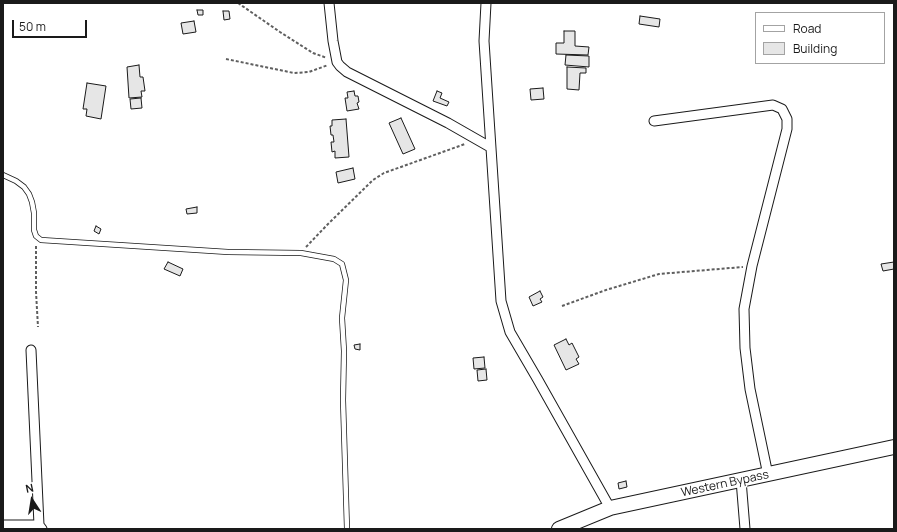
<!DOCTYPE html>
<style>
body{margin:0}
#map{position:relative;width:897px;height:532px;overflow:hidden;background:#fff;font-family:Manrope,sans-serif}
canvas{display:block}
.frame{position:absolute;inset:0;border:4px solid #1a1a1a;pointer-events:none}
.legend{position:absolute;left:755px;top:12px;width:130px;height:52px;box-sizing:border-box;background:#fff;border:1px solid #a3a3a3;margin:0;padding:5px 7px;list-style:none;font-size:12px;color:#1a1a1a}
.legend li{display:flex;align-items:center;gap:8px;height:20px}
.legend b{width:20px;border:1px solid #a3a3a3}
.north{position:absolute;left:12px;top:480px;width:40px;height:40px;-webkit-text-stroke:3px #fff;paint-order:stroke;rotate:348deg;font-size:11px;font-weight:700;line-height:16px;text-align:center;color:#1a1a1a}
.north::after{content:'';display:block;margin:auto;width:14px;height:18px;background:#1a1a1a;clip-path:polygon(50% 0,100% 100%,50% 72%,0 100%)}
.scale{position:absolute;left:12px;top:20px;width:75px;height:18px;box-sizing:border-box;border:2px solid #1a1a1a;border-top:0;padding-left:5px;font-size:12px;line-height:14px;white-space:nowrap;color:#1a1a1a;-webkit-text-stroke:3px #fff;paint-order:stroke}
</style>
<div id="map">
<canvas width="897" height="532"></canvas>
<div class="frame"></div>
<ul class="legend">
<li><b style="height:5px;background:#fff"></b>Road</li>
<li><b style="height:11px;background:#e6e6e6"></b>Building</li>
</ul>
<div class="north">N</div>
<div class="scale">50 m</div>
</div>
<script>
const context = document.querySelector('canvas').getContext('2d');
context.lineJoin = 'round';
function paint(path, color) {
  context.fillStyle = color;
  context.fill(path, 'evenodd');
}
function toPath(rows) {
  const path = new Path2D();
  for (const r of rows) {
    path.moveTo(r[0], r[1]);
    for (let i = 2; i < r.length; i += 2) path.lineTo(r[i], r[i + 1]);
  }
  return path;
}
function strokePath(path, color, width, dash) {
  context.strokeStyle = color;
  context.lineWidth = width;
  context.lineCap = dash ? 'butt' : 'round';
  context.setLineDash(dash || []);
  context.stroke(path);
}
function write(font, color, halo, rows, align = 'center') {
  context.font = font + ' Manrope,sans-serif';
  context.lineWidth = 3;
  context.setLineDash([]);
  context.textBaseline = 'middle';
  context.strokeStyle = halo;
  context.fillStyle = color;
  for (const [text, x, y, turn = 0] of rows) {
    context.save();
    context.translate(x, y);
    context.rotate((+turn || 0) * Math.PI / 180);
    context.textAlign = isNaN(turn) ? turn : align;
    if (halo) context.strokeText(text, 0, 0);
    context.fillText(text, 0, 0);
    context.restore();
  }
}
const building = toPath([
 [197,10,203,10,203,15,198,15,197,10],
 [223,11,229,11,230,19,224,20,223,11],
 [640,16,660,19,659,27,639,24,640,16],
 [194,21,196,32,183,34,181,23,194,21],
 [564,31,575,31,575,46,589,47,588,55,556,54,556,43,564,43,564,31],
 [566,55,589,56,589,67,565,65,566,55],
 [139,65,140,77,143,77,145,91,141,91,142,97,129,98,127,67,139,65],
 [567,67,586,68,586,73,580,73,579,90,567,89,567,67],
 [87,83,106,86,101,119,86,116,87,109,83,109,87,83],
 [543,88,544,99,531,100,530,89,543,88],
 [354,91,355,96,358,96,359,102,357,103,359,109,347,111,345,98,348,98,347,92,354,91],
 [437,91,442,93,440,98,449,102,447,106,433,101,437,91],
 [141,98,142,108,131,109,130,99,141,98],
 [401,118,415,149,403,154,389,123,401,118],
 [346,119,349,157,335,158,335,151,332,152,331,142,334,142,333,135,331,135,330,126,332,126,332,120,346,119],
 [353,168,355,179,338,183,336,172,353,168],
 [197,207,197,213,187,214,186,209,197,207],
 [96,226,101,229,99,234,94,231,96,226],
 [168,262,183,269,180,276,164,269,168,262],
 [894,262,894,269,883,271,881,264,894,262],
 [540,291,543,297,540,299,542,302,533,306,529,297,540,291],
 [566,339,569,345,572,343,579,357,576,359,579,364,566,370,554,345,566,339],
 [360,344,360,350,355,349,354,345,360,344],
 [484,357,485,368,474,369,473,358,484,357],
 [486,369,487,380,478,381,477,370,486,369],
 [626,481,627,487,619,489,618,483,626,481]
]);
paint(building, '#e6e6e6');
strokePath(building, '#1a1a1a', 1);
const lane = toPath([
 [3,175,16,181,24,187,29,194,32,202,34,213,34,230,36,236,41,240,228,252,301,253,334,259,342,264,346,280,342,318,344,351,343,400,347,529]
]);
const street = toPath([
 [329,3,333,41,337,62,340,66,347,72,448,123,490,147],
 [486,3,484,41,501,301,510,332,538,380,610,508],
 [654,121,773,105,782,109,787,119,787,129,752,266,744,309,745,348,750,389,768,475],
 [31,350,39,525],
 [741,480,745,529],
 [3,525,39,525,42,529]
]);
const primary = toPath([
 [559,529,610,508,894,447]
]);
strokePath(lane, '#1a1a1a', 6);
strokePath(street, '#1a1a1a', 11);
strokePath(primary, '#1a1a1a', 16);
strokePath(toPath([
 [238,3,280,32,313,53,327,58],
 [226,59,294,73,309,72,328,65],
 [36,246,36,292,38,327],
 [306,247,328,224,373,180,384,173,465,144],
 [562,306,606,290,659,274,743,267]
]), '#5f5f5f', 2, [3, 2]);
strokePath(lane, '#fff', 4.5);
strokePath(street, '#fff', 9);
strokePath(primary, '#fff', 14);
write('12px', '#1a1a1a', '#fff', [
 ["Western Bypass",725,484,-12]
]);
</script>
